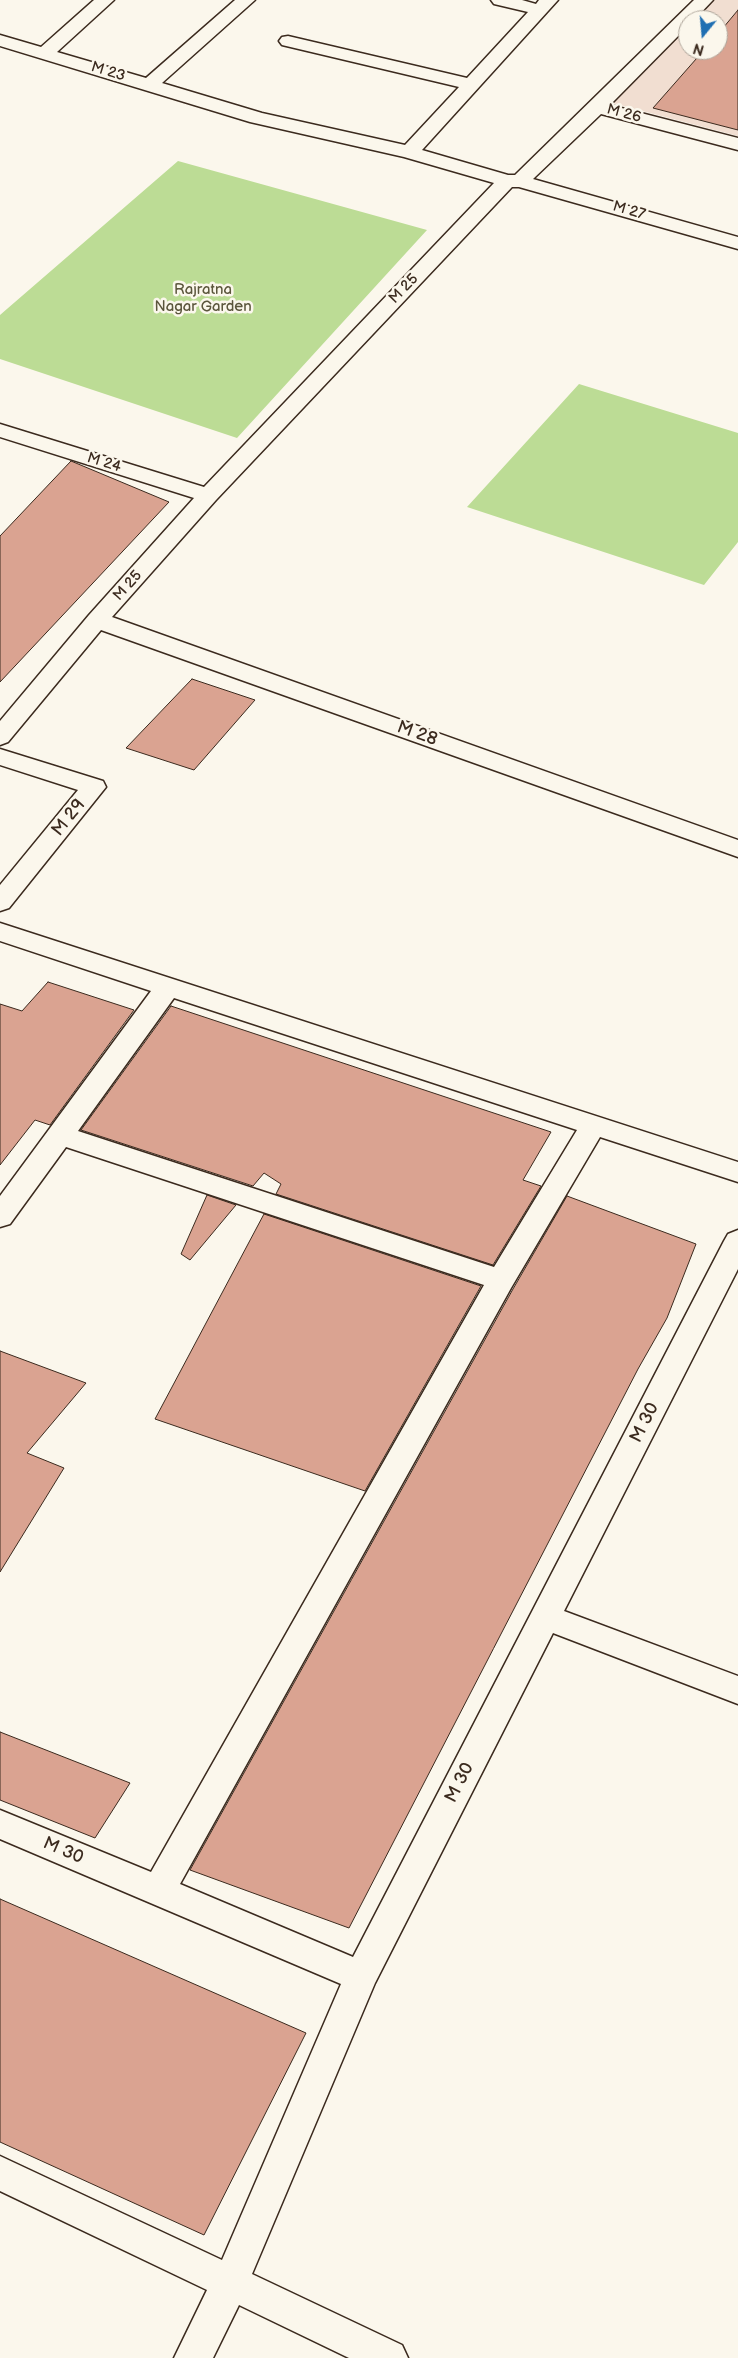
<!DOCTYPE html>
<style>
body{margin:0}
#map{position:relative;width:738px;height:2358px;overflow:hidden;background:#fbf7ec;font-family:"Balsamiq Sans",sans-serif}
canvas{display:block}
.north{position:absolute;left:678px;top:10px;width:50px;height:50px;box-sizing:border-box;background:#fbf7ec;border:1px solid #aea59a;border-radius:50%;rotate:197deg;font-size:14px;font-weight:700;line-height:20px;text-align:center;color:#3b2a1e}
.north::after{content:'';display:block;margin:auto;width:18px;height:22px;background:#1f6fb2;clip-path:polygon(50% 0,100% 100%,50% 72%,0 100%)}
</style>
<div id="map">
<canvas width="738" height="2358"></canvas>
<div class="north">N</div>
</div>
<script>
const context = document.querySelector('canvas').getContext('2d');
context.lineJoin = 'round';
function paint(path, color) {
  context.fillStyle = color;
  context.fill(path, 'evenodd');
}
function toPath(rows) {
  const path = new Path2D();
  for (const r of rows) {
    path.moveTo(r[0], r[1]);
    for (let i = 2; i < r.length; i += 2) path.lineTo(r[i], r[i + 1]);
  }
  return path;
}
function strokePath(path, color, width, dash) {
  context.strokeStyle = color;
  context.lineWidth = width;
  context.lineCap = dash ? 'butt' : 'round';
  context.setLineDash(dash || []);
  context.stroke(path);
}
function write(font, color, halo, rows, align = 'center') {
  context.font = font + ' "Balsamiq Sans",sans-serif';
  context.lineWidth = 5;
  context.setLineDash([]);
  context.textBaseline = 'middle';
  context.strokeStyle = halo;
  context.fillStyle = color;
  for (const [text, x, y, turn = 0] of rows) {
    context.save();
    context.translate(x, y);
    context.rotate((+turn || 0) * Math.PI / 180);
    context.textAlign = isNaN(turn) ? turn : align;
    if (halo) context.strokeText(text, 0, 0);
    context.fillText(text, 0, 0);
    context.restore();
  }
}
paint(toPath([
 [708,0,738,0,738,136,612,103,688,21,688,50,718,50,718,20,689,20]
]), '#f1ded1');
paint(toPath([
 [178,161,427,230,237,438,0,359,0,315],
 [579,384,738,433,738,542,704,585,467,507]
]), '#bcdc95');
const building = toPath([
 [738,10,738,130,653,108,704,50,718,50,718,34,738,10],
 [71,461,169,502,0,682,0,536,71,461],
 [192,679,255,700,194,770,126,748,192,679],
 [48,982,134,1010,50,1125,35,1120,0,1165,0,1004,22,1011,48,982],
 [171,1006,551,1132,523,1180,541,1186,493,1265,276,1194,281,1184,264,1173,253,1186,81,1130,171,1006],
 [207,1195,236,1205,190,1260,181,1254,207,1195],
 [567,1196,696,1244,667,1318,638,1369,349,1928,190,1870,513,1289,567,1196],
 [264,1214,481,1286,365,1491,155,1419,264,1214],
 [0,1351,86,1383,27,1453,64,1468,0,1572,0,1351],
 [0,1732,130,1783,95,1838,0,1800,0,1732],
 [0,1899,306,2033,204,2235,0,2142,0,1899]
]);
paint(building, '#daa391');
strokePath(building, '#3b2a1e', 1);
const street = toPath([
 [94,0,114,0,57,52,146,78,235,0,255,0,162,83,262,113,405,145,459,87,282,45,279,41,282,37,288,36,467,78,528,12,494,4,491,0,522,0,536,4,539,0,558,0,422,150,508,175,515,175,694,0,713,0,694,20,688,20,688,26,610,105,738,138,738,150,601,114,533,179,738,237,738,249,519,187,512,187,216,500,112,617,738,840,738,857,101,630,8,742,0,745,0,721,89,615,194,498,0,437,0,424,204,487,494,183,404,157,250,122,0,46,0,35,41,47,94,0],
 [0,749,103,781,106,787,9,908,0,911,0,885,78,790,0,765,0,749],
 [0,923,738,1162,738,1182,600,1137,511,1288,180,1884,353,1957,724,1241,728,1234,738,1230,738,1269,564,1611,738,1676,738,1704,553,1633,375,1983,252,2274,402,2345,408,2358,349,2358,239,2305,213,2358,174,2358,207,2290,0,2191,0,2156,222,2260,341,1984,0,1839,0,1810,151,1872,484,1285,66,1147,10,1224,0,1227,0,1196,151,991,0,941,0,923],
 [174,998,577,1130,494,1267,78,1131,174,998]
]);
strokePath(street, '#3b2a1e', 3);
paint(street, '#fbf7ec');
write('15px', '#3b2a1e', '#fbf7ec', [
 ["M 23",108,72,17],
 ["M 26",624,114,15],
 ["M 27",629,211,16],
 ["M 25",404,289,-46],
 ["M 24",104,463,17],
 ["M 25",128,586,-48]
]);
write('15px', '#5b563c', '#fbf7ec', [
 ["Rajratna",203,290],
 ["Nagar Garden",203,307]
]);
write('18px', '#3b2a1e', '#fbf7ec', [
 ["M 28",417,734,20],
 ["M 29",69,818,-51],
 ["M 30",645,1423,-63],
 ["M 30",460,1783,-63],
 ["M 30",63,1851,23]
]);
</script>
